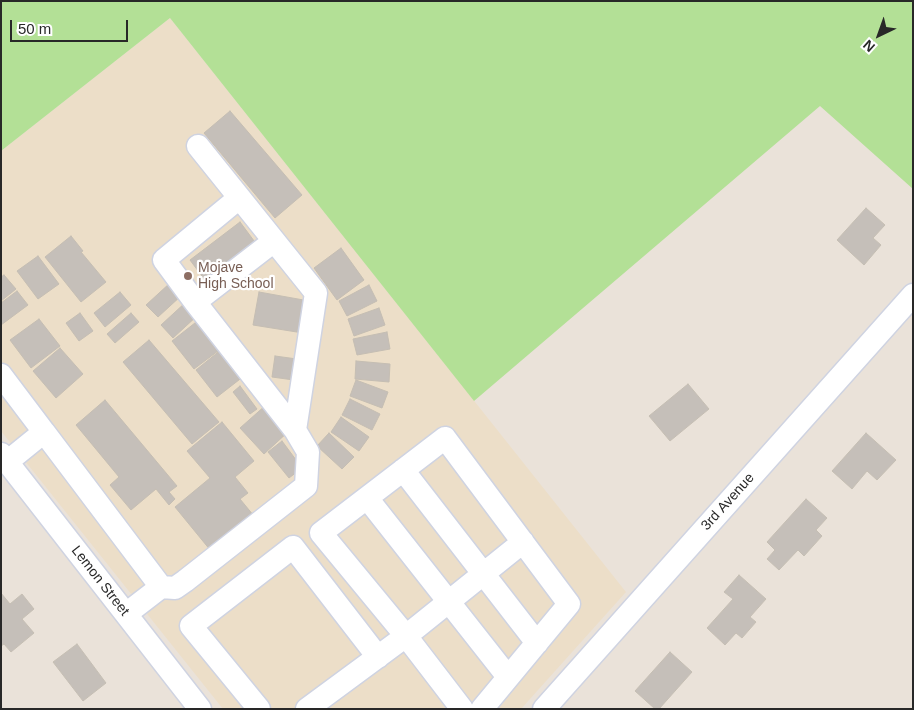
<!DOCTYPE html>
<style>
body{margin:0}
#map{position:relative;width:914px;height:710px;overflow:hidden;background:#eae2d9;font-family:Arial,sans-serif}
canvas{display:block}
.frame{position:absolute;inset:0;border:2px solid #282828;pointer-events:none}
.north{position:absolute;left:854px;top:10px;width:50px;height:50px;-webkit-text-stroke:4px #fff;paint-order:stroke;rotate:222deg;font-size:14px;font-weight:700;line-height:20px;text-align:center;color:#282828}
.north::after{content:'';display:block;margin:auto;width:18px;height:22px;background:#282828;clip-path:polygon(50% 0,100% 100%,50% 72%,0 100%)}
.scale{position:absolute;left:10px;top:20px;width:118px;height:22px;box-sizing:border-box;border:2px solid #282828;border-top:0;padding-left:6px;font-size:15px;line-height:18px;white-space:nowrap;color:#282828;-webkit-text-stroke:4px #fff;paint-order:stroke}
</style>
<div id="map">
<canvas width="914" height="710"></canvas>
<div class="frame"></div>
<div class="north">N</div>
<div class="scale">50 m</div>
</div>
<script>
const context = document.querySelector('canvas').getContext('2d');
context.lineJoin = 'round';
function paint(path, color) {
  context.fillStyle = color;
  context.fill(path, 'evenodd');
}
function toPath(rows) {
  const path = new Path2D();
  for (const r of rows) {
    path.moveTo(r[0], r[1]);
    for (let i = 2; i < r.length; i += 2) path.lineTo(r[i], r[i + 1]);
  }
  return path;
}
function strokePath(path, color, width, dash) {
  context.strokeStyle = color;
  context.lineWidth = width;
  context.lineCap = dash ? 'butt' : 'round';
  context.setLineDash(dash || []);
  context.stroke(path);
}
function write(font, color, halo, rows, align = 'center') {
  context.font = font + ' Arial,sans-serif';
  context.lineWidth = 4.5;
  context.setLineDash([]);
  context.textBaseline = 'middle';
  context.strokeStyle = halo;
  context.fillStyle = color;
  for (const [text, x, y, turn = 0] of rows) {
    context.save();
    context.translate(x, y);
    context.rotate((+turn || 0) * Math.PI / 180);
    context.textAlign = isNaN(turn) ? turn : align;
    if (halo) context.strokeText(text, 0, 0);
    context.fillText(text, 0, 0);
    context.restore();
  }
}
paint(toPath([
 [170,18,626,592,521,709,223,709,1,431,1,151]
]), '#ecdec8');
paint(toPath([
 [1,1,913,1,913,189,820,106,474,401,170,18,1,151]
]), '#b3e096');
const building = toPath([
 [230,111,302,195,275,218,204,133,230,111],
 [866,208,885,225,873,238,881,245,864,265,837,240,866,208],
 [240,222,260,249,210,287,190,260,240,222],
 [71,236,83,251,81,252,106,282,81,302,45,257,71,236],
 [341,248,364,280,337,300,314,268,341,248],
 [38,256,59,284,38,299,17,271,38,256],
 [4,275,16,289,1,301,1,277,4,275],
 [170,283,182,295,158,317,146,305,170,283],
 [369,285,377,301,347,316,339,301,369,285],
 [17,291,28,305,1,325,1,303,17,291],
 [120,292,131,305,105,327,94,313,120,292],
 [259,292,309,301,303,333,253,325,259,292],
 [186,302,198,315,173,338,161,325,186,302],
 [379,308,385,325,354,336,348,319,379,308],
 [80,313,93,331,79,341,66,323,80,313],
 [131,313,139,322,115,343,107,334,131,313],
 [39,319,60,346,31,368,10,340,39,319],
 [200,319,222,348,194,369,172,341,200,319],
 [387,332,390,349,357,355,353,339,387,332],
 [149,340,219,422,192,444,123,362,149,340],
 [60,348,83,374,56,398,33,371,60,348],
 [222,349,244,376,217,397,196,370,222,349],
 [275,356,304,360,301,381,272,377,275,356],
 [356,361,390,364,389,382,355,379,356,361],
 [356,380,388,392,382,408,350,396,356,380],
 [688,384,709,409,670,441,649,416,688,384],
 [240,386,257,409,250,414,233,392,240,386],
 [350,399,380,414,372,430,342,415,350,399],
 [105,400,177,486,169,492,175,499,169,505,156,489,131,510,110,485,119,477,76,425,105,400],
 [266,405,289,431,264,454,240,428,266,405],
 [341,417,369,437,359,451,331,432,341,417],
 [222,422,254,461,235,477,248,493,240,499,254,516,211,551,175,507,210,478,187,451,222,422],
 [329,433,354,457,342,469,317,446,329,433],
 [866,433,896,460,877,480,867,471,852,489,832,471,866,433],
 [282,441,302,468,289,478,268,452,282,441],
 [806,499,827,518,816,530,822,536,804,556,798,550,779,570,767,559,775,550,767,542,806,499],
 [739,575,766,599,750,617,756,622,742,638,736,633,725,645,707,628,733,599,724,592,739,575],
 [1,593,10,604,22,594,34,609,22,619,34,633,11,652,4,644,1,646,1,593],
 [77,644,106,683,83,701,53,662,77,644],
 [670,652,692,672,659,709,655,709,635,691,670,652]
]);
paint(building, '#c5bfb9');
strokePath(building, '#c5beb3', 1);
const minor = toPath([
 [274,241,195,302,295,430],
 [195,302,164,260,239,198],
 [1,375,44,432,7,462],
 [44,432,161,587,126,614],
 [1,454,200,709],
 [403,470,537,643],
 [367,498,508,677],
 [161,587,175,588,185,581,306,486,308,452,295,430,316,293,198,146],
 [259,709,191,626,293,547,378,657],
 [307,709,406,636,523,542],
 [462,709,406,636,321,533,445,438,569,604,482,709],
 [544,709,913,295]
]);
strokePath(minor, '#cfd3e1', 25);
strokePath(minor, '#fff', 22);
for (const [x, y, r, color] of [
 [188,276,5,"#8d6e63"]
]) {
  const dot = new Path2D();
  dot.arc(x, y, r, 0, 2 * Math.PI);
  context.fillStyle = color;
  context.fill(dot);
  strokePath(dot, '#fff', 2);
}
write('14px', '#785e54', '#fff', [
 ["Mojave",198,268],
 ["High School",198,284]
], 'left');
write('14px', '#282828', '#fff', [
 ["3rd Avenue",728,502,-48],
 ["Lemon Street",100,581,52]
]);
</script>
